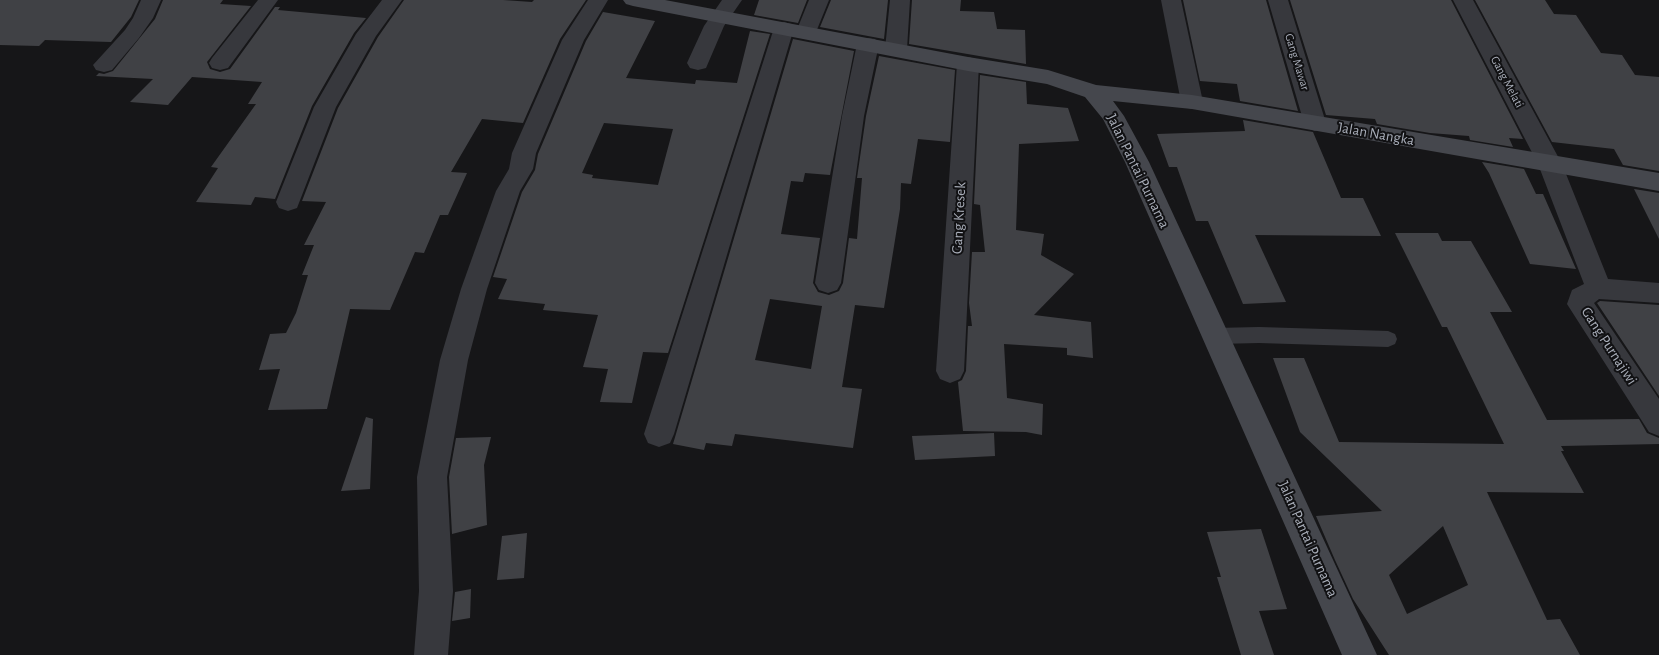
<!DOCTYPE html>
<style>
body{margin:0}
canvas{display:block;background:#161618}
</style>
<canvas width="1659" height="655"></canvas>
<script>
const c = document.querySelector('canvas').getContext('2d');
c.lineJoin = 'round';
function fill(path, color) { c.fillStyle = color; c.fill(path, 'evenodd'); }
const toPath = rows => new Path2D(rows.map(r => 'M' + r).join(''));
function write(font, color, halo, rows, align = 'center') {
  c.font = font + ' "Alegreya Sans",sans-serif'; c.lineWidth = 4; c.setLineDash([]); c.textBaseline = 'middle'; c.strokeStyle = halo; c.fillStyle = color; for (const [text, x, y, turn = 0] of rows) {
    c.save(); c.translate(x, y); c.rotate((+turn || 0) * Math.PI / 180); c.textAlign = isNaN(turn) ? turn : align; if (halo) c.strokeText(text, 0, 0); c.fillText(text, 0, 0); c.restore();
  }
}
fill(toPath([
 [0,0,139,0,131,17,111,42,45,40,39,46,0,45],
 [163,0,223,0,220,4,251,6,207,62,210,69,220,72,230,69,275,7,280,7,278,10,366,18,354,33,312,106,275,199,255,197,251,205,196,202,218,168,211,167,256,104,248,104,262,82,192,77,168,105,130,102,153,79,96,76,99,73,104,74,113,71,155,19],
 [404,0,503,0,532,2,534,0,586,0,560,39,523,123,482,119,451,172,467,173,448,215,440,215,424,253,415,252,390,310,350,309,327,409,268,410,280,369,259,370,270,334,286,333,296,313,308,275,302,275,314,245,304,245,326,202,302,201,338,108,378,37],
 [759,0,807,0,798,23,754,15],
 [831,0,888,0,884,39,820,27],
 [912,0,961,0,960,11,994,12,997,29,1025,30,1026,64,909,44],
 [1183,0,1266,0,1298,111,1240,101,1237,84,1200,81],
 [1290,0,1451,0,1523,139,1509,138,1513,147,1470,140,1469,136,1430,133,1377,124,1375,119,1326,115],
 [1475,0,1545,0,1554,14,1576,15,1601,53,1622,55,1635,75,1659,77,1659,171,1623,165,1614,149,1552,142],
 [603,12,655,21,626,78,695,84,696,80,737,83,750,31,770,34,668,353,643,352,632,403,600,402,608,369,583,367,598,315,543,310,545,304,498,299,507,279,493,277,522,192,535,170,538,154,586,41],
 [604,123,673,129,658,185,592,178,593,175,582,173],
 [793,39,854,51,830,175,805,173,803,182,791,181,781,234,820,238,813,283,818,292,829,295,839,291,843,283,849,238,857,239,862,178,857,178,866,116,879,56,955,70,950,142,918,139,911,184,901,183,900,209,884,308,855,305,842,387,862,389,853,448,735,434,732,446,706,443,704,450,673,444],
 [770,299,822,306,811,369,755,360],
 [980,75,1026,82,1027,104,1068,108,1079,141,1019,144,1016,230,1044,234,1041,255,1074,274,1034,315,1091,322,1093,358,1067,355,1067,348,1004,344,1007,398,1043,404,1042,435,1026,432,963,431,958,382,962,380,966,371,968,326,972,326,969,303,972,252,985,252,980,205,974,204],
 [1243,120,1313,132,1341,198,1363,198,1381,236,1255,235,1286,302,1243,304,1208,221,1196,221,1177,167,1169,167,1157,134,1245,131],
 [1482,162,1524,169,1536,194,1543,194,1576,269,1530,264,1489,173],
 [1634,189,1659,193,1659,239],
 [1395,233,1438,233,1442,241,1471,241,1512,312,1490,312,1547,420,1639,419,1647,433,1659,438,1659,444,1561,446,1564,451,1561,451,1584,493,1487,492,1547,620,1560,619,1580,655,1389,655,1353,599,1335,560,1316,516,1382,511,1300,432,1273,358,1304,358,1339,442,1504,444,1447,327,1442,327],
 [1443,526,1468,585,1407,614,1389,575],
 [1600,301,1659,305,1659,396,1597,303],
 [366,417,373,419,370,489,341,491],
 [994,433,995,456,915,460,912,436],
 [491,437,484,465,487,525,452,534,449,477,456,438],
 [1261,529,1287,609,1259,611,1274,655,1241,655,1217,577,1221,577,1207,532],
 [527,533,524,578,497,580,502,536],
 [471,589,470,618,452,621,455,592]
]), '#404145');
fill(toPath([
 [1259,327,1388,331,1395,334,1397,339,1395,344,1388,347,1259,343,1216,344,1209,341,1207,336,1209,331,1216,328,1259,327]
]), '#37383d');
fill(toPath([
 [141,0,161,0,153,18,139,38,112,70,104,72,96,70,93,65,125,30,133,18,141,0],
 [258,0,278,0,228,68,220,70,212,68,209,63,212,58,258,0],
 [382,0,402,0,376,36,336,107,297,208,288,211,279,208,276,202,314,107,356,34,382,0],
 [588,0,608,0,584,40,536,153,533,169,520,191,487,289,468,360,447,477,453,591,448,655,414,655,419,591,417,477,440,360,461,289,496,191,509,169,512,153,562,40,588,0],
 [722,0,742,0,724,26,706,68,698,70,690,68,687,63,704,26,722,0],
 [809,0,829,0,816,32,813,36,806,38,799,36,796,32,809,0],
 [890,0,910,0,907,49,904,54,896,56,888,54,885,49,890,0],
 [1161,0,1181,0,1203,102,1200,107,1192,109,1184,107,1181,102,1161,0],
 [1268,0,1288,0,1326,123,1323,128,1315,131,1307,128,1304,123,1268,0],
 [1453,0,1473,0,1562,164,1608,279,1659,283,1659,303,1599,299,1594,303,1659,399,1659,436,1649,432,1567,304,1572,290,1584,284,1538,164,1453,0],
 [784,22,791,24,794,28,674,434,670,443,659,447,648,443,644,434,774,28,777,24,784,22],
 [868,38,875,39,879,44,864,116,841,283,837,290,828,293,819,290,815,283,842,116,857,44,861,39,868,38],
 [968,57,976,59,979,64,964,371,960,379,950,383,940,379,936,371,957,64,960,59,968,57]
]), '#37383d');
fill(toPath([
 [623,0,665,0,968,57,1048,70,1096,85,1192,95,1659,173,1659,191,1192,109,1113,101,1124,116,1149,162,1377,655,1342,655,1125,162,1103,119,1085,97,1047,84,968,71,633,6,626,4,623,0]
]), '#45474d');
write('12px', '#a8adb8', '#111113', [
 ["Gang Mawar",1297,62,73],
 ["Gang Melati",1507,82,62]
]);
write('15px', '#a8adb8', '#111113', [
 ["Jalan Nangka",1376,134,10],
 ["Jalan Pantai Purnama",1138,171,64],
 ["Gang Kresek",959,218,-87],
 ["Gang Purnajiwi",1609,346,57],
 ["Jalan Pantai Purnama",1308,539,66]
]);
</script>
